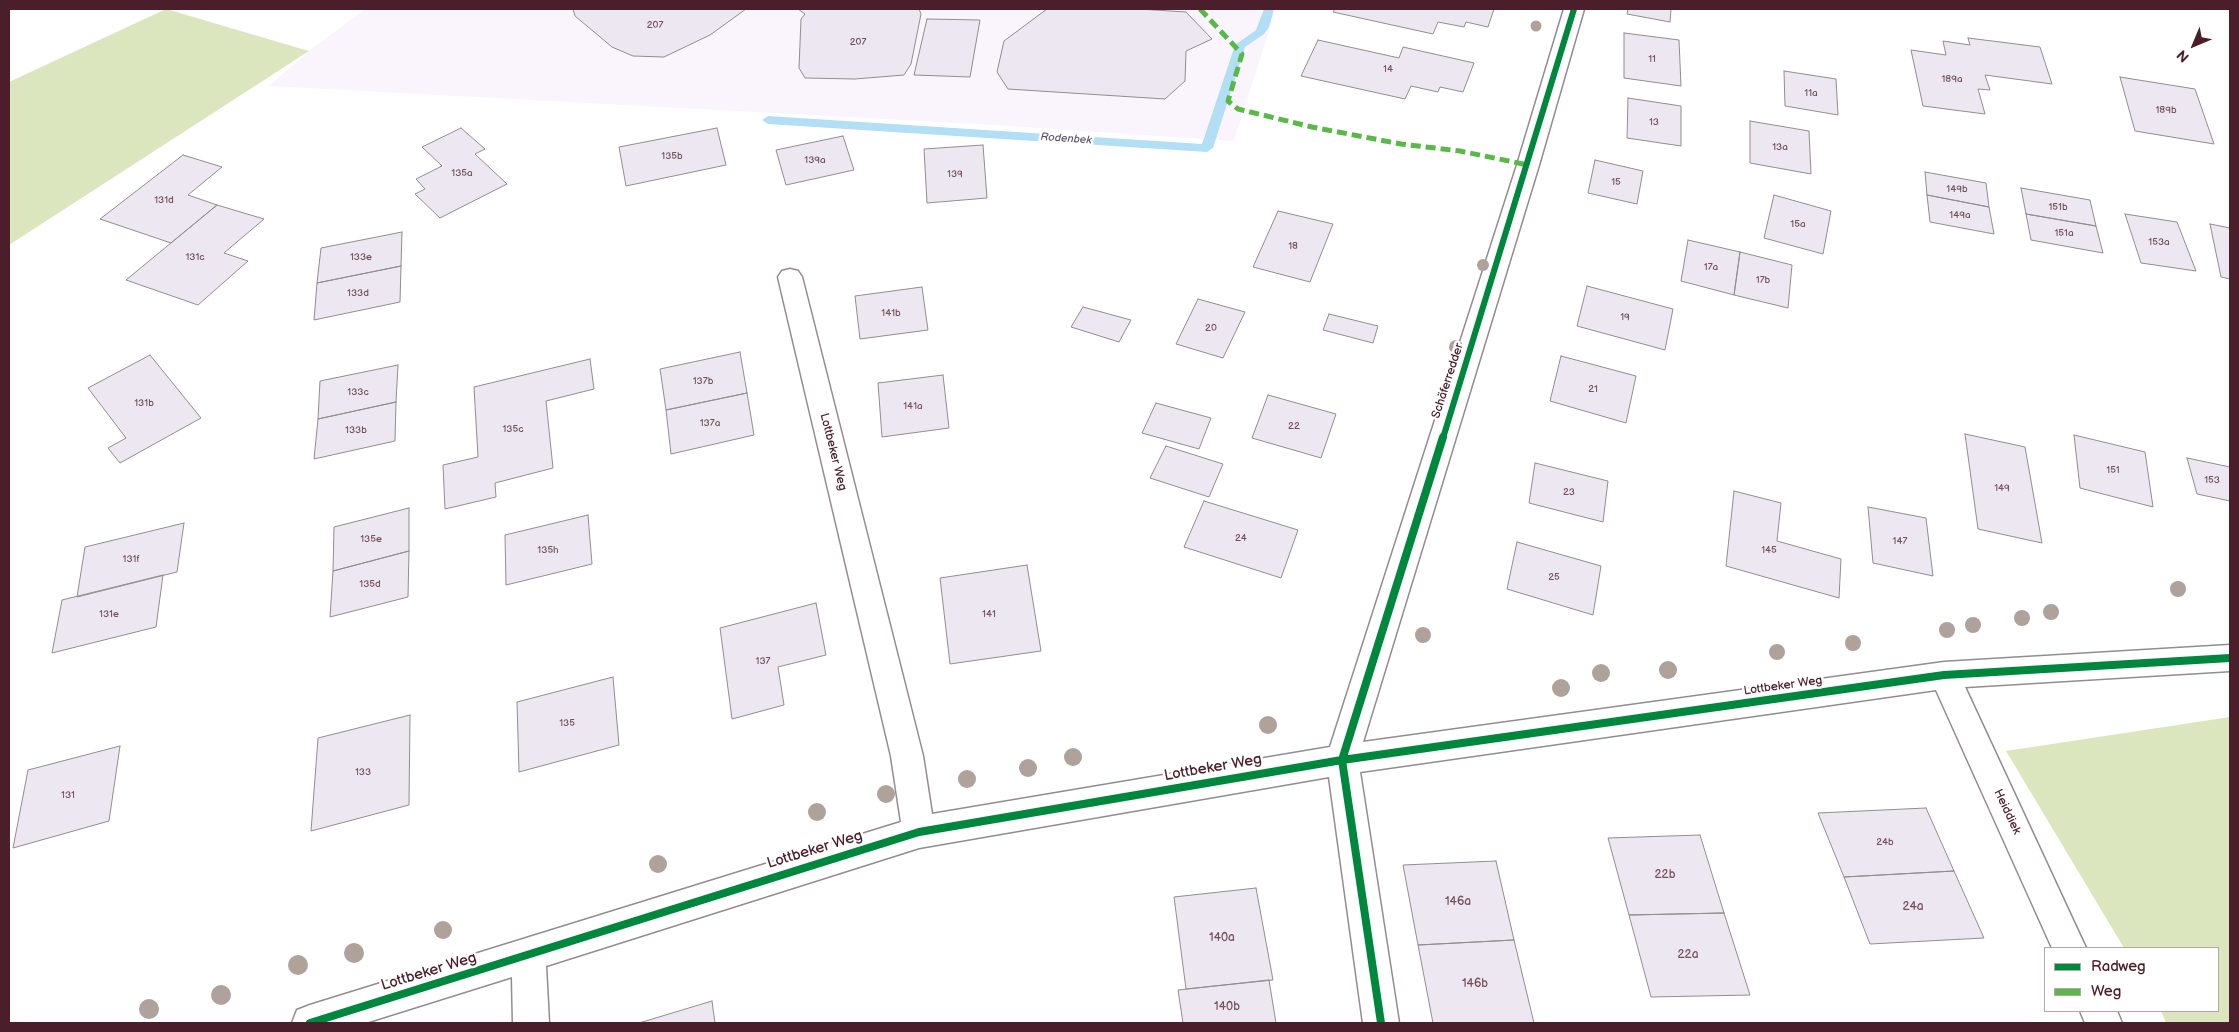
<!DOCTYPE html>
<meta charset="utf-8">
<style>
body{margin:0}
#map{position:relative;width:2239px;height:1032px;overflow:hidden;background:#fff;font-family:"Balsamiq Sans",sans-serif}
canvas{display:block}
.frame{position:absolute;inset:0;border:10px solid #4a1f2b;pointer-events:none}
.legend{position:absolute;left:2044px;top:947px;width:175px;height:65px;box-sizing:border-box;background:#fff;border:1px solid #b7a5aa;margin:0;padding:6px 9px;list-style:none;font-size:15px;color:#4a1f2b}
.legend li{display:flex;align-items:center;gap:10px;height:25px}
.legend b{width:25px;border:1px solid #b7a5aa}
.north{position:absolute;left:2169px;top:20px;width:50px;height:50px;-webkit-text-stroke:4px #fff;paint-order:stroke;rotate:225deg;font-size:14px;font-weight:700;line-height:20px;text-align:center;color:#4a1f2b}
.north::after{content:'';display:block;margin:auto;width:18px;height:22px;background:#4a1f2b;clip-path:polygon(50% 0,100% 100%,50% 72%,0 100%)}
</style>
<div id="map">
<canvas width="2239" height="1032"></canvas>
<div class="frame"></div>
<ul class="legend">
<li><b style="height:6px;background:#00873e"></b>Radweg</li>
<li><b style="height:6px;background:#58b947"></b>Weg</li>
</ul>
<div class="north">N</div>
</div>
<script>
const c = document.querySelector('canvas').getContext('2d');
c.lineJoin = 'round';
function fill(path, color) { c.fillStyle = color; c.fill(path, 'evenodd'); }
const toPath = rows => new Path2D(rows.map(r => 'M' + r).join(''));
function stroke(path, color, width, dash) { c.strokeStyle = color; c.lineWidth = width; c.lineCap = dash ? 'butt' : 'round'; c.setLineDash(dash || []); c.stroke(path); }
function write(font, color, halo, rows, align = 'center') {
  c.font = font + ' "Balsamiq Sans",sans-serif'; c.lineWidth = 5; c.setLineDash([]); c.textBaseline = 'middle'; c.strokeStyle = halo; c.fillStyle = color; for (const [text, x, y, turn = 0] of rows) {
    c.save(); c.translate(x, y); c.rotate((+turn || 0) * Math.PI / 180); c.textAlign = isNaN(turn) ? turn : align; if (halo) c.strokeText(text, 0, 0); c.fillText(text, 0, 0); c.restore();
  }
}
fill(toPath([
 [365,9,1276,9,1234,141,978,124,269,86,309,51]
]), '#faf5fd');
fill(toPath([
 [166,9,309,51,9,245,9,82],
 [2230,717,2230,1023,2166,1023,2161,1011,2218,1011,2218,948,2124,948,2006,751]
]), '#dbe6be');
fill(toPath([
 [1264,9,1274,9,1269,27,1264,34,1245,47,1213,148,1207,152,768,124,762,120,768,116,1202,144,1235,45,1256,30,1264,9]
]), '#b2def6');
const building = toPath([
 [573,9,746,9,710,35,664,57,633,56,612,47,575,16,573,9],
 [798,9,919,9,921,14,911,64,904,75,855,79,805,78,799,68,801,19,805,14,798,9],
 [1047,9,1139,9,1186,12,1212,39,1186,51,1185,81,1165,99,1008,89,997,72,1004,41,1047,9],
 [1335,9,1494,9,1488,27,1466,22,1464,27,1438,22,1433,34,1333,12,1335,9],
 [1628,9,1671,9,1670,22,1627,14,1628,9],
 [927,19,980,20,970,77,914,75,927,19],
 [1624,33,1679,40,1681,86,1624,78,1624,33],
 [1968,38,2040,47,2052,84,1985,75,1990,90,1978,89,1985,114,1923,106,1911,50,1946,55,1943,41,1970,45,1968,38],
 [1318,40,1399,58,1403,47,1474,63,1463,92,1440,87,1438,92,1411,86,1405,99,1301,76,1318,40],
 [1784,71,1836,79,1838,115,1785,106,1784,71],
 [2120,77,2195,89,2214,144,2135,131,2120,77],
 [1628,98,1681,106,1681,146,1627,138,1628,98],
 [1750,121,1809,131,1811,174,1750,163,1750,121],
 [461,128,485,149,475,154,507,184,440,218,415,194,425,189,416,179,442,166,422,147,461,128],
 [717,128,726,165,626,186,619,147,717,128],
 [843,136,854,170,786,185,776,150,843,136],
 [983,145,987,198,927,203,924,149,983,145],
 [183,155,222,167,188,195,217,205,171,243,100,219,183,155],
 [1595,160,1643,171,1637,204,1588,193,1595,160],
 [1925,172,1986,183,1989,207,1927,195,1925,172],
 [2021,188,2090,200,2096,226,2026,214,2021,188],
 [1774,195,1831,211,1823,254,1764,238,1774,195],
 [1927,195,1989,207,1994,234,1930,222,1927,195],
 [217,205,264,219,224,253,248,261,198,305,126,280,217,205],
 [1278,211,1333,224,1310,282,1253,267,1278,211],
 [2026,214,2096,226,2103,253,2031,240,2026,214],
 [2125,214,2177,222,2196,271,2141,263,2125,214],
 [2210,224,2230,228,2230,279,2221,277,2210,224],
 [402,232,401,266,317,283,321,248,402,232],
 [1688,240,1740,252,1734,295,1681,281,1688,240],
 [1740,252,1792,265,1788,308,1734,295,1740,252],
 [401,266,400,302,314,320,317,283,401,266],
 [1587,286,1673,309,1665,350,1577,326,1587,286],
 [922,287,928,330,860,339,855,296,922,287],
 [1198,299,1245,312,1223,358,1176,344,1198,299],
 [1083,307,1131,320,1119,342,1071,327,1083,307],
 [1329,314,1378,326,1373,343,1323,330,1329,314],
 [740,352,747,393,666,410,660,369,740,352],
 [150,355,201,418,120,463,108,448,126,438,88,388,150,355],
 [1561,356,1636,376,1626,423,1550,401,1561,356],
 [590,359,594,389,546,401,553,468,495,483,496,497,445,509,443,465,478,457,474,387,590,359],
 [398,365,396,402,318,419,320,381,398,365],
 [943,375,949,428,882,437,878,383,943,375],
 [747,393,754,435,671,454,666,410,747,393],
 [1268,395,1336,414,1321,458,1252,438,1268,395],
 [396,402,395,441,314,459,318,419,396,402],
 [1156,403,1211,418,1199,449,1142,433,1156,403],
 [1965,434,2025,447,2042,543,1978,529,1965,434],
 [2074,435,2145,452,2153,507,2080,488,2074,435],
 [1166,446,1223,464,1209,497,1150,478,1166,446],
 [2187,458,2230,467,2230,501,2197,494,2187,458],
 [1535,463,1608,481,1603,522,1529,503,1535,463],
 [1734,491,1781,503,1777,541,1841,559,1839,598,1726,566,1734,491],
 [1204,501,1298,530,1281,578,1184,547,1204,501],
 [1868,507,1926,518,1933,576,1873,563,1868,507],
 [409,508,409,551,333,571,334,527,409,508],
 [588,515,592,564,506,585,505,535,588,515],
 [184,523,177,572,77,597,85,547,184,523],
 [1517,542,1601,566,1593,615,1507,589,1517,542],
 [409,551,408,597,330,617,333,571,409,551],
 [1027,565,1041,651,950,664,940,578,1027,565],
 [163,575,156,627,52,653,62,600,163,575],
 [816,603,826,655,778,667,784,705,732,719,720,628,816,603],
 [613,677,619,745,519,772,517,702,613,677],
 [410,715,409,805,311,831,318,738,410,715],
 [120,746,109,821,13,848,28,770,120,746],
 [1926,808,1954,871,1844,877,1818,813,1926,808],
 [1700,835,1724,913,1629,915,1608,838,1700,835],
 [1496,861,1514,940,1418,945,1403,865,1496,861],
 [1954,871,1984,938,1870,944,1844,877,1954,871],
 [1256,888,1273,980,1186,989,1174,897,1256,888],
 [1724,913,1750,995,1651,997,1629,915,1724,913],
 [1514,940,1534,1023,1433,1023,1418,945,1514,940],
 [1269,980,1276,1023,1183,1023,1178,990,1269,980],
 [712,1001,715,1023,639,1023,712,1001]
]);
fill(building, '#ece7f0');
stroke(building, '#948c8e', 1);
const street = toPath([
 [1564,9,1584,9,1539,165,1363,742,1944,662,2230,645,2230,671,1965,687,2086,948,2052,948,1936,690,1360,772,1399,1023,1363,1023,1329,777,919,848,546,966,549,1023,513,1023,512,977,365,1023,292,1023,297,1010,310,1005,901,822,891,756,778,277,782,271,790,269,798,271,802,277,923,756,932,814,1330,747,1517,165,1564,9],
 [2080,1011,2117,1011,2122,1023,2085,1023,2080,1011]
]);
stroke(street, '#948c8e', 3);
fill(street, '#fff');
stroke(toPath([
 [1200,9,1242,54,1228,101,1238,109,1312,127,1401,144,1460,151,1528,165]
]), '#58b947', 5, [10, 5]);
stroke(toPath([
 [1443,438,1574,9]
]), '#00873e', 6);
stroke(toPath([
 [310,1023,919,832,1342,760,1944,675,2230,658],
 [1381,1023,1342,760,1443,437]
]), '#00873e', 8);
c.fillStyle = '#aea29a';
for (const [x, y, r] of [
 [1536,26,5.5],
 [1483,265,6],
 [1456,347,7],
 [2178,589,8],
 [2051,612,8],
 [2022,618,8],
 [1973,625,8],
 [1947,630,8],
 [1423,635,8],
 [1853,643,8],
 [1777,652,8],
 [1668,670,9],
 [1601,673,9],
 [1561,688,9],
 [1268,725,9],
 [1073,757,9],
 [1028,768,9],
 [967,779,9],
 [886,794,9],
 [817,812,9],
 [658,864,9],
 [443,930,9],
 [354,953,10],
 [298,965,10],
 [221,995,10],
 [149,1009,10]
]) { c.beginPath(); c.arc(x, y, r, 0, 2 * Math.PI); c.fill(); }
write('10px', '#72515c', null, [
 ["207",655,25],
 ["207",858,42],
 ["11",1652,59],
 ["14",1388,69],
 ["189a",1952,79],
 ["11a",1811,93],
 ["189b",2166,110],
 ["13",1654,122],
 ["13a",1780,147],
 ["135b",672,156],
 ["139a",815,160],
 ["135a",462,173],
 ["139",955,174],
 ["15",1616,182],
 ["149b",1957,189],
 ["131d",164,200],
 ["151b",2058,207],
 ["149a",1960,215],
 ["15a",1798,224],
 ["151a",2064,233],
 ["153a",2159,242],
 ["18",1293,246],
 ["131c",195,257],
 ["133e",361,257],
 ["17a",1711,267],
 ["17b",1763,280],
 ["133d",358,293],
 ["141b",891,313],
 ["19",1625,317],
 ["20",1211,328],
 ["137b",703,381],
 ["21",1593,389],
 ["133c",358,392],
 ["131b",144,403],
 ["141a",913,406],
 ["137a",710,423],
 ["22",1294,426],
 ["135c",513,429],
 ["133b",356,430],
 ["151",2113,470],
 ["153",2212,480],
 ["149",2002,488],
 ["23",1569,492],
 ["24",1241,538],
 ["135e",371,539],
 ["147",1900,541],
 ["135h",548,550],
 ["145",1769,550],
 ["131f",131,559],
 ["25",1554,577],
 ["135d",370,584],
 ["131e",109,614],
 ["141",989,614],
 ["137",763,661],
 ["135",567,723],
 ["133",363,772],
 ["131",68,795],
 ["24b",1885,842]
]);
write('italic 11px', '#5f5467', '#fff', [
 ["Rodenbek",1066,139,4]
]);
write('12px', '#4a1f2b', '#fff', [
 ["Schäferredder",1448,381,-72],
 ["Lottbeker Weg",833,452,76],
 ["Lottbeker Weg",1783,686,-8],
 ["Heiddiek",2007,812,65]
]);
write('12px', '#72515c', null, [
 ["22b",1665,875],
 ["146a",1458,902],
 ["24a",1913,907],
 ["140a",1222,938],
 ["22a",1688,955],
 ["146b",1475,984],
 ["140b",1227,1007]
]);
write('15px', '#4a1f2b', '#fff', [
 ["Lottbeker Weg",1213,768,-10],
 ["Lottbeker Weg",815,850,-17],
 ["Lottbeker Weg",429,972,-17]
]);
</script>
